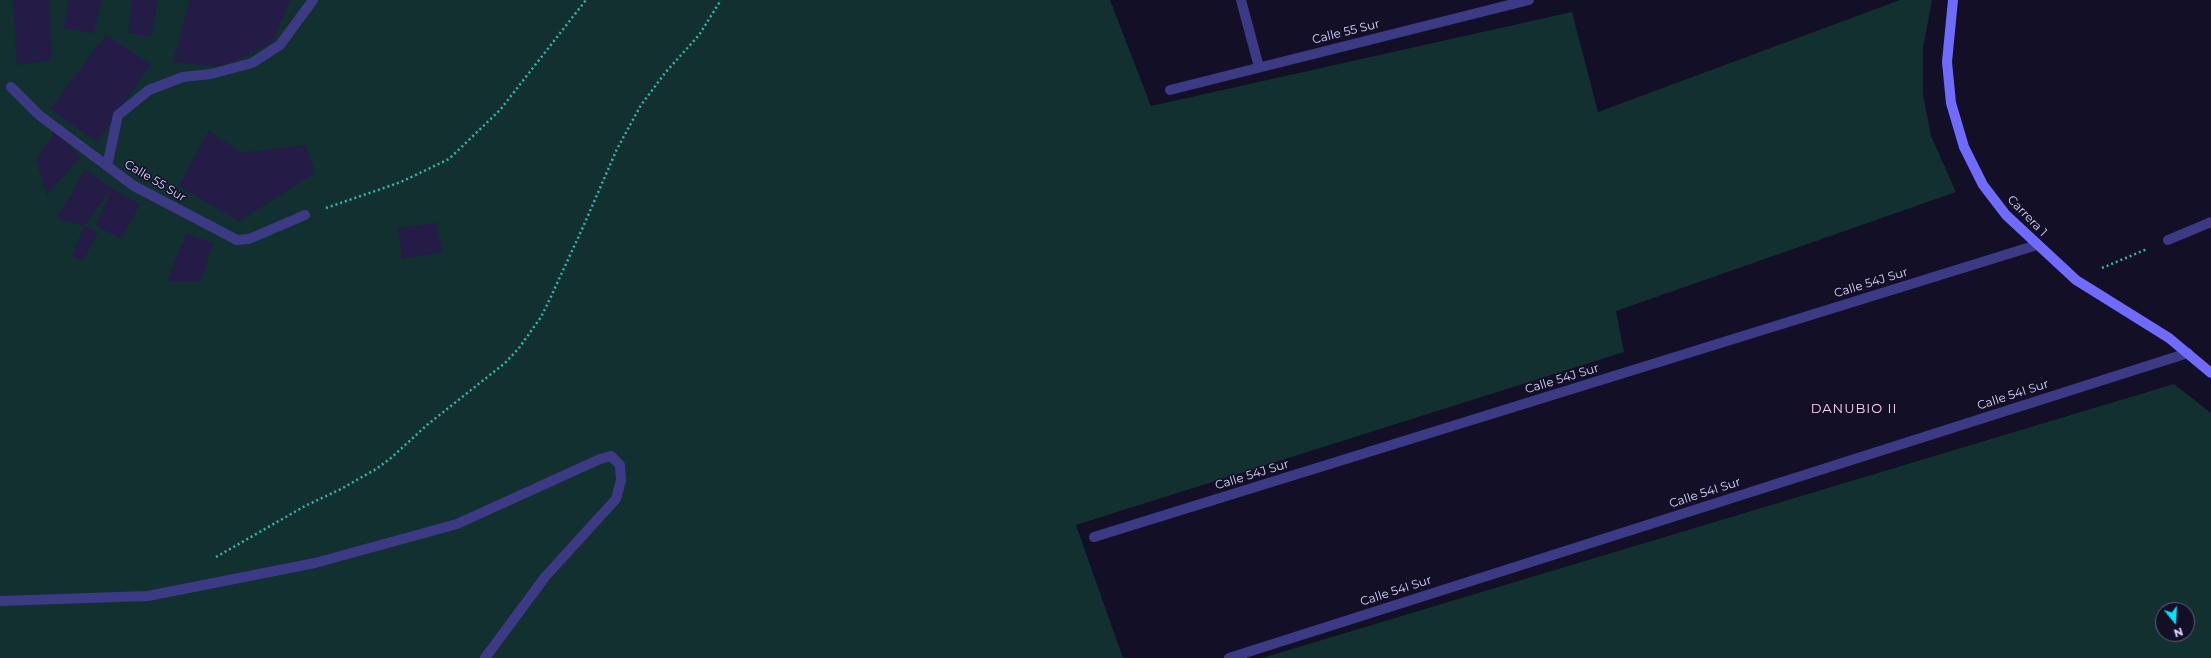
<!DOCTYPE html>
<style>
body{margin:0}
#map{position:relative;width:2211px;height:658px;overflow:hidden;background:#130f26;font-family:Montserrat,sans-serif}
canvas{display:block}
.north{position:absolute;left:2155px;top:602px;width:40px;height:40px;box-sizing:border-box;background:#130f26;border:1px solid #625e7d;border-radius:50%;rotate:162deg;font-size:11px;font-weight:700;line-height:16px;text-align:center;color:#d9d4ff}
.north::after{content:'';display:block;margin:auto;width:14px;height:18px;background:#00e5ff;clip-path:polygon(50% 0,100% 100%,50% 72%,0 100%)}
</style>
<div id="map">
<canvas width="2211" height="658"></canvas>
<div class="north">N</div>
</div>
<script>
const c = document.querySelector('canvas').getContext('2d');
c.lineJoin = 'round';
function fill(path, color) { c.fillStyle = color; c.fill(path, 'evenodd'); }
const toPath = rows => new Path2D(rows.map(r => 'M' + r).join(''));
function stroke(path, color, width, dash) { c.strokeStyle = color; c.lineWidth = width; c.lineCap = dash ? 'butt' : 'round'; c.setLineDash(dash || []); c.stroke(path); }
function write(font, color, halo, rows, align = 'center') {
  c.font = font + ' Montserrat,sans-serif'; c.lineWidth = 3; c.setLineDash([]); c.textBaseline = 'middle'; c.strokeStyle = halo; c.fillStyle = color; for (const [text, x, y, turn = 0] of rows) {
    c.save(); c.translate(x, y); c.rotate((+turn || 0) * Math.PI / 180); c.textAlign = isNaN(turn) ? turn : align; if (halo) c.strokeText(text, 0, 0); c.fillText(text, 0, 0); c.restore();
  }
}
fill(toPath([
 [0,0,1110,0,1151,106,1572,12,1598,112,1900,0,1932,0,1923,48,1923,94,1931,136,1956,192,1616,311,1624,352,1076,525,1123,658,0,658],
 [2174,384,2211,413,2211,658,1262,658],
 [2163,610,2187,610,2187,634,2163,634]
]), '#12302f');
fill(toPath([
 [13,0,50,0,51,60,17,65],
 [68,0,102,0,94,33,64,28],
 [132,0,158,0,151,36,128,33],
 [190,0,290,0,273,42,223,67,173,62],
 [106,35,151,64,97,142,50,109],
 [56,131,80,157,47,195,36,160],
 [209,131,241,153,306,145,315,173,239,221,178,186],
 [85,169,112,188,84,226,57,218],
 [112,188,140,204,121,239,96,225],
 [436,223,443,252,402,259,398,228],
 [84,226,98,232,83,261,72,256],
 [186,234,214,243,200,281,167,281]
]), '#241b47');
stroke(toPath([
 [326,208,401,182,449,159,500,110,586,0],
 [2102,268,2147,249],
 [216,557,305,506,341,489,376,469,391,458,427,425,505,363,519,348,541,317,548,303,583,227,617,149,641,105,665,73,699,35,721,0]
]), '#2fb8b0', 2.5, [2, 3]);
stroke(toPath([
 [1241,0,1259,67],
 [11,87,39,115,134,186,237,240,249,239,305,215],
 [1170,90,1529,0],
 [107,166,118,115,149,90,183,77,211,74,252,63,280,45,313,0],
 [2168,240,2211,222],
 [1094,537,2037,245],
 [0,601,148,596,315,563,457,524,600,459,611,456,620,465,621,480,616,499,545,577,485,658],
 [1229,658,2188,353]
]), '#3d3a85', 10);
stroke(toPath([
 [1953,0,1947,62,1951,103,1964,147,1983,185,2006,215,2076,280,2169,338,2211,373]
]), '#6f6bff', 10);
write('12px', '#d9d4ff', '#130f26', [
 ["Calle 55 Sur",1346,32,-14],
 ["Calle 55 Sur",155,181,31],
 ["Carrera 1",2027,216,46],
 ["Calle 54J Sur",1871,283,-17],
 ["Calle 54J Sur",1562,379,-17],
 ["Calle 54I Sur",2013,395,-18],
 ["Calle 54J Sur",1252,475,-17],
 ["Calle 54I Sur",1705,493,-18],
 ["Calle 54I Sur",1396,591,-18]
]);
c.letterSpacing = '1px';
write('13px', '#ffd6f0', '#130f26', [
 ["DANUBIO II",1854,409]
]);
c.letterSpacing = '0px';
</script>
